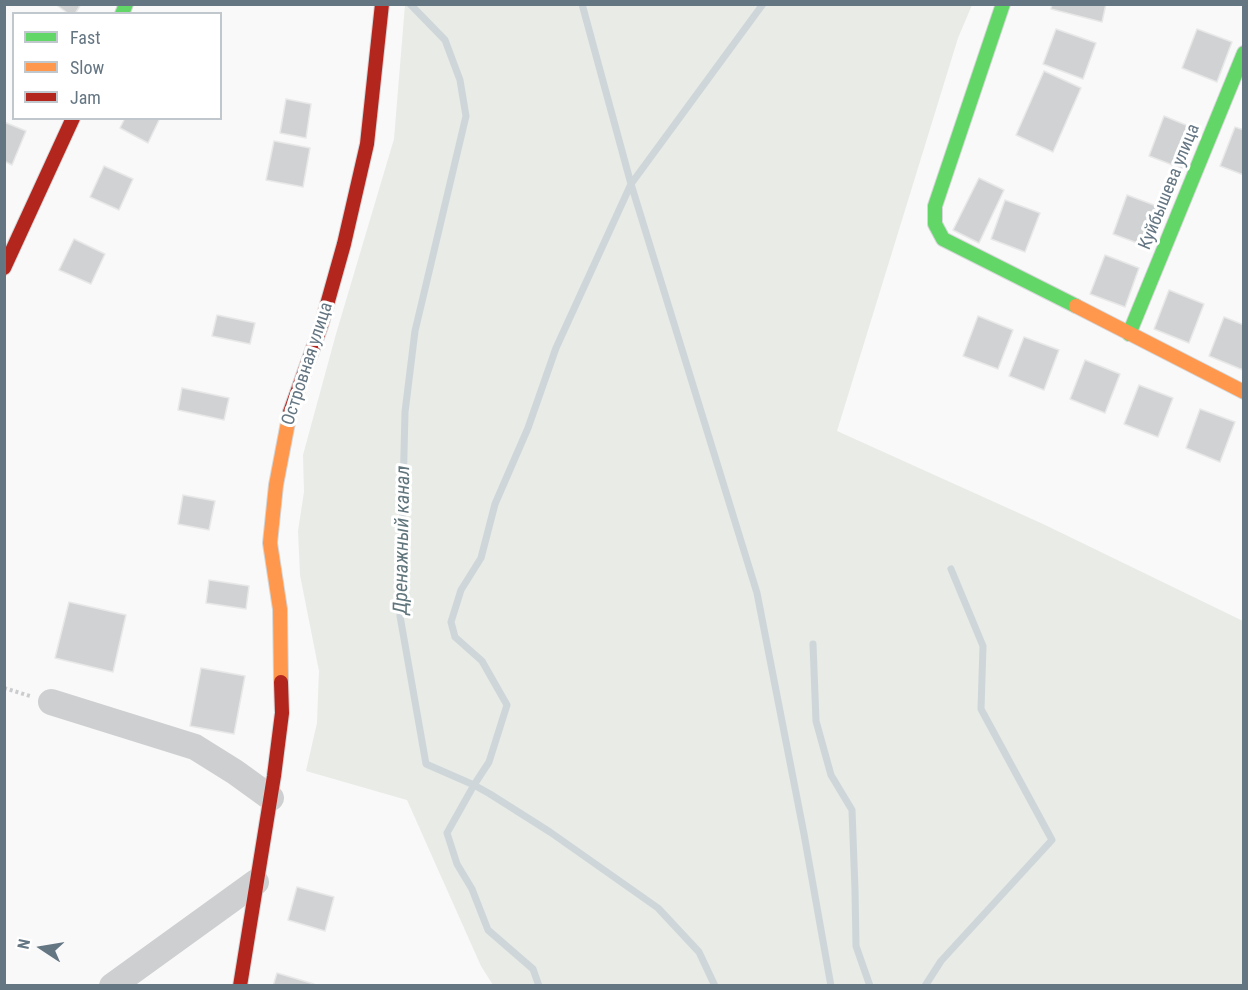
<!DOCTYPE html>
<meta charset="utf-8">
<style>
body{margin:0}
#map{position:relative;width:1248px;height:990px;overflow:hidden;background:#f9f9f9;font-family:"Roboto Condensed",sans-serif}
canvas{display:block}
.frame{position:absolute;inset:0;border:6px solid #657683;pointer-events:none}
.legend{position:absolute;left:12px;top:12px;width:210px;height:108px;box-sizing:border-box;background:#fff;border:2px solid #c1c8cd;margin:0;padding:8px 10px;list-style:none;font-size:18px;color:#657683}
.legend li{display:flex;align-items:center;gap:12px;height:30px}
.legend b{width:30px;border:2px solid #c1c8cd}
.north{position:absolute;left:12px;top:918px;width:60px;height:60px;-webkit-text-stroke:4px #fff;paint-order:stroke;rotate:282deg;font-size:16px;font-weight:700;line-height:24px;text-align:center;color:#657683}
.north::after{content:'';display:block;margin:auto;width:21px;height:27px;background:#657683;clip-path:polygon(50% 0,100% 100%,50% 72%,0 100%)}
</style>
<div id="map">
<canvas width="1248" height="990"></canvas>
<div class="frame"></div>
<ul class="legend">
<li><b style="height:8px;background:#63d668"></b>Fast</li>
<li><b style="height:8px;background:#ff974d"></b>Slow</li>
<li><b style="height:8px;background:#b3261e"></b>Jam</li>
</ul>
<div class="north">N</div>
</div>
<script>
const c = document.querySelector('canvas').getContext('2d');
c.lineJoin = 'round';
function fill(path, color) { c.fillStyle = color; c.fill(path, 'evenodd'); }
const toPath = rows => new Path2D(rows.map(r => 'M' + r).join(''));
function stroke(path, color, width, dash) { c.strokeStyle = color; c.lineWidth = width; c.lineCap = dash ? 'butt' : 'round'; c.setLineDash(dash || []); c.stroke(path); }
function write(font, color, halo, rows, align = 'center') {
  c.font = font + ' "Roboto Condensed",sans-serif'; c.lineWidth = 6; c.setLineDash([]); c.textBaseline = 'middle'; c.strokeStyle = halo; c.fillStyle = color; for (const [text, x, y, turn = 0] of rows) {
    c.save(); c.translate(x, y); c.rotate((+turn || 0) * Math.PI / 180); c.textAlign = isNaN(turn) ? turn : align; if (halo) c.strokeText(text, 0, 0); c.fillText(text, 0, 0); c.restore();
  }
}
fill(toPath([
 [405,5,972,5,958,38,837,431,1043,524,1243,621,1243,985,493,985,481,966,407,800,306,771,317,723,319,671,300,575,298,531,304,492,303,455,336,334,394,139]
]), '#e8ebe6');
stroke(toPath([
 [410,4,445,40,460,80,466,116,415,331,405,412,400,616,426,764,474,785,490,794,550,832,658,908,699,952,715,986],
 [582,4,631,184,757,593,804,834,831,986],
 [813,644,816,721,831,775,852,810,855,890,856,946,870,986],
 [539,986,533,969,488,930,472,889,457,864,447,833,474,785,489,762,507,705,482,661,455,637,451,622,461,590,481,558,495,504,528,428,556,348,631,184,763,4],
 [925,986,941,961,1052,840,981,709,983,646,951,569]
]), '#ced6d9', 7);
const building = toPath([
 [55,4,81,4,75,14,69,14,55,4],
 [1052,4,1106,4,1102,22,1051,9,1052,4],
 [1056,29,1096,43,1083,79,1043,64,1056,29],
 [1197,29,1232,42,1217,82,1182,68,1197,29],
 [1044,71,1081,88,1053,152,1016,135,1044,71],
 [286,99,311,104,306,138,280,133,286,99],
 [1164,116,1198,130,1183,169,1149,156,1164,116],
 [125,118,160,118,148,143,120,128,125,118],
 [4,122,26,131,12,165,4,161,4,122],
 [1235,127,1244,130,1244,175,1220,166,1235,127],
 [274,141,310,148,303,187,266,180,274,141],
 [104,166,133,179,119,210,90,197,104,166],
 [979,178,1004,190,979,243,953,230,979,178],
 [1127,195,1162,208,1148,247,1113,234,1127,195],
 [1005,200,1040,213,1025,252,991,239,1005,200],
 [74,239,105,254,91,284,59,270,74,239],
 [1105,255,1139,268,1125,307,1090,294,1105,255],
 [1169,290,1204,304,1189,343,1154,329,1169,290],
 [217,315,255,323,250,344,212,336,217,315],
 [978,316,1013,330,998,369,963,356,978,316],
 [1224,317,1244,325,1243,370,1209,356,1224,317],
 [1024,337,1059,350,1044,390,1009,376,1024,337],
 [1085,360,1120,374,1105,413,1070,399,1085,360],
 [1139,385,1173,398,1158,437,1124,424,1139,385],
 [182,388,229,398,224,420,178,410,182,388],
 [1200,409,1235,422,1220,462,1186,448,1200,409],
 [183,495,215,501,209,530,178,524,183,495],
 [209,580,249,586,246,609,206,603,209,580],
 [69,602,126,615,113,672,55,658,69,602],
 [201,668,245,676,234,734,190,726,201,668],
 [297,887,334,897,325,931,288,920,297,887],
 [277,973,314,984,313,986,273,986,277,973]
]);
fill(building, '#d0d2d3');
stroke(building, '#e8e8e8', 1.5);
const fast = toPath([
 [1003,4,935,206,935,224,943,239,1076,306],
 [122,14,126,4],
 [1129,334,1244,53]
]);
const slow = toPath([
 [1076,306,1244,392],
 [281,682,280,609,270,543,276,485,290,412]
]);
const jam = toPath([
 [4,268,73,118],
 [290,412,321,326,344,244,367,144,382,4],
 [240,986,274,776,282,713,281,682]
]);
stroke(fast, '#d5d6d7', 16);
stroke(slow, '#d5d6d7', 16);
stroke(jam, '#d5d6d7', 16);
stroke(toPath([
 [4,688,30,696]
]), '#cbcccd', 4, [3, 3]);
stroke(toPath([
 [51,702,195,747,235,772,271,798],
 [112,986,256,882]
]), '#cecfd0', 26);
stroke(fast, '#63d668', 14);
stroke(slow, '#ff974d', 14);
stroke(jam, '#b3261e', 14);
write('18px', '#657683', '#fff', [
 ["Куйбышева улица",1170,187,-68],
 ["Островная улица",308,364,-72]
]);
write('italic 20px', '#60757c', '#fff', [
 ["Дренажный канал",403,540,-89]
]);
</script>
